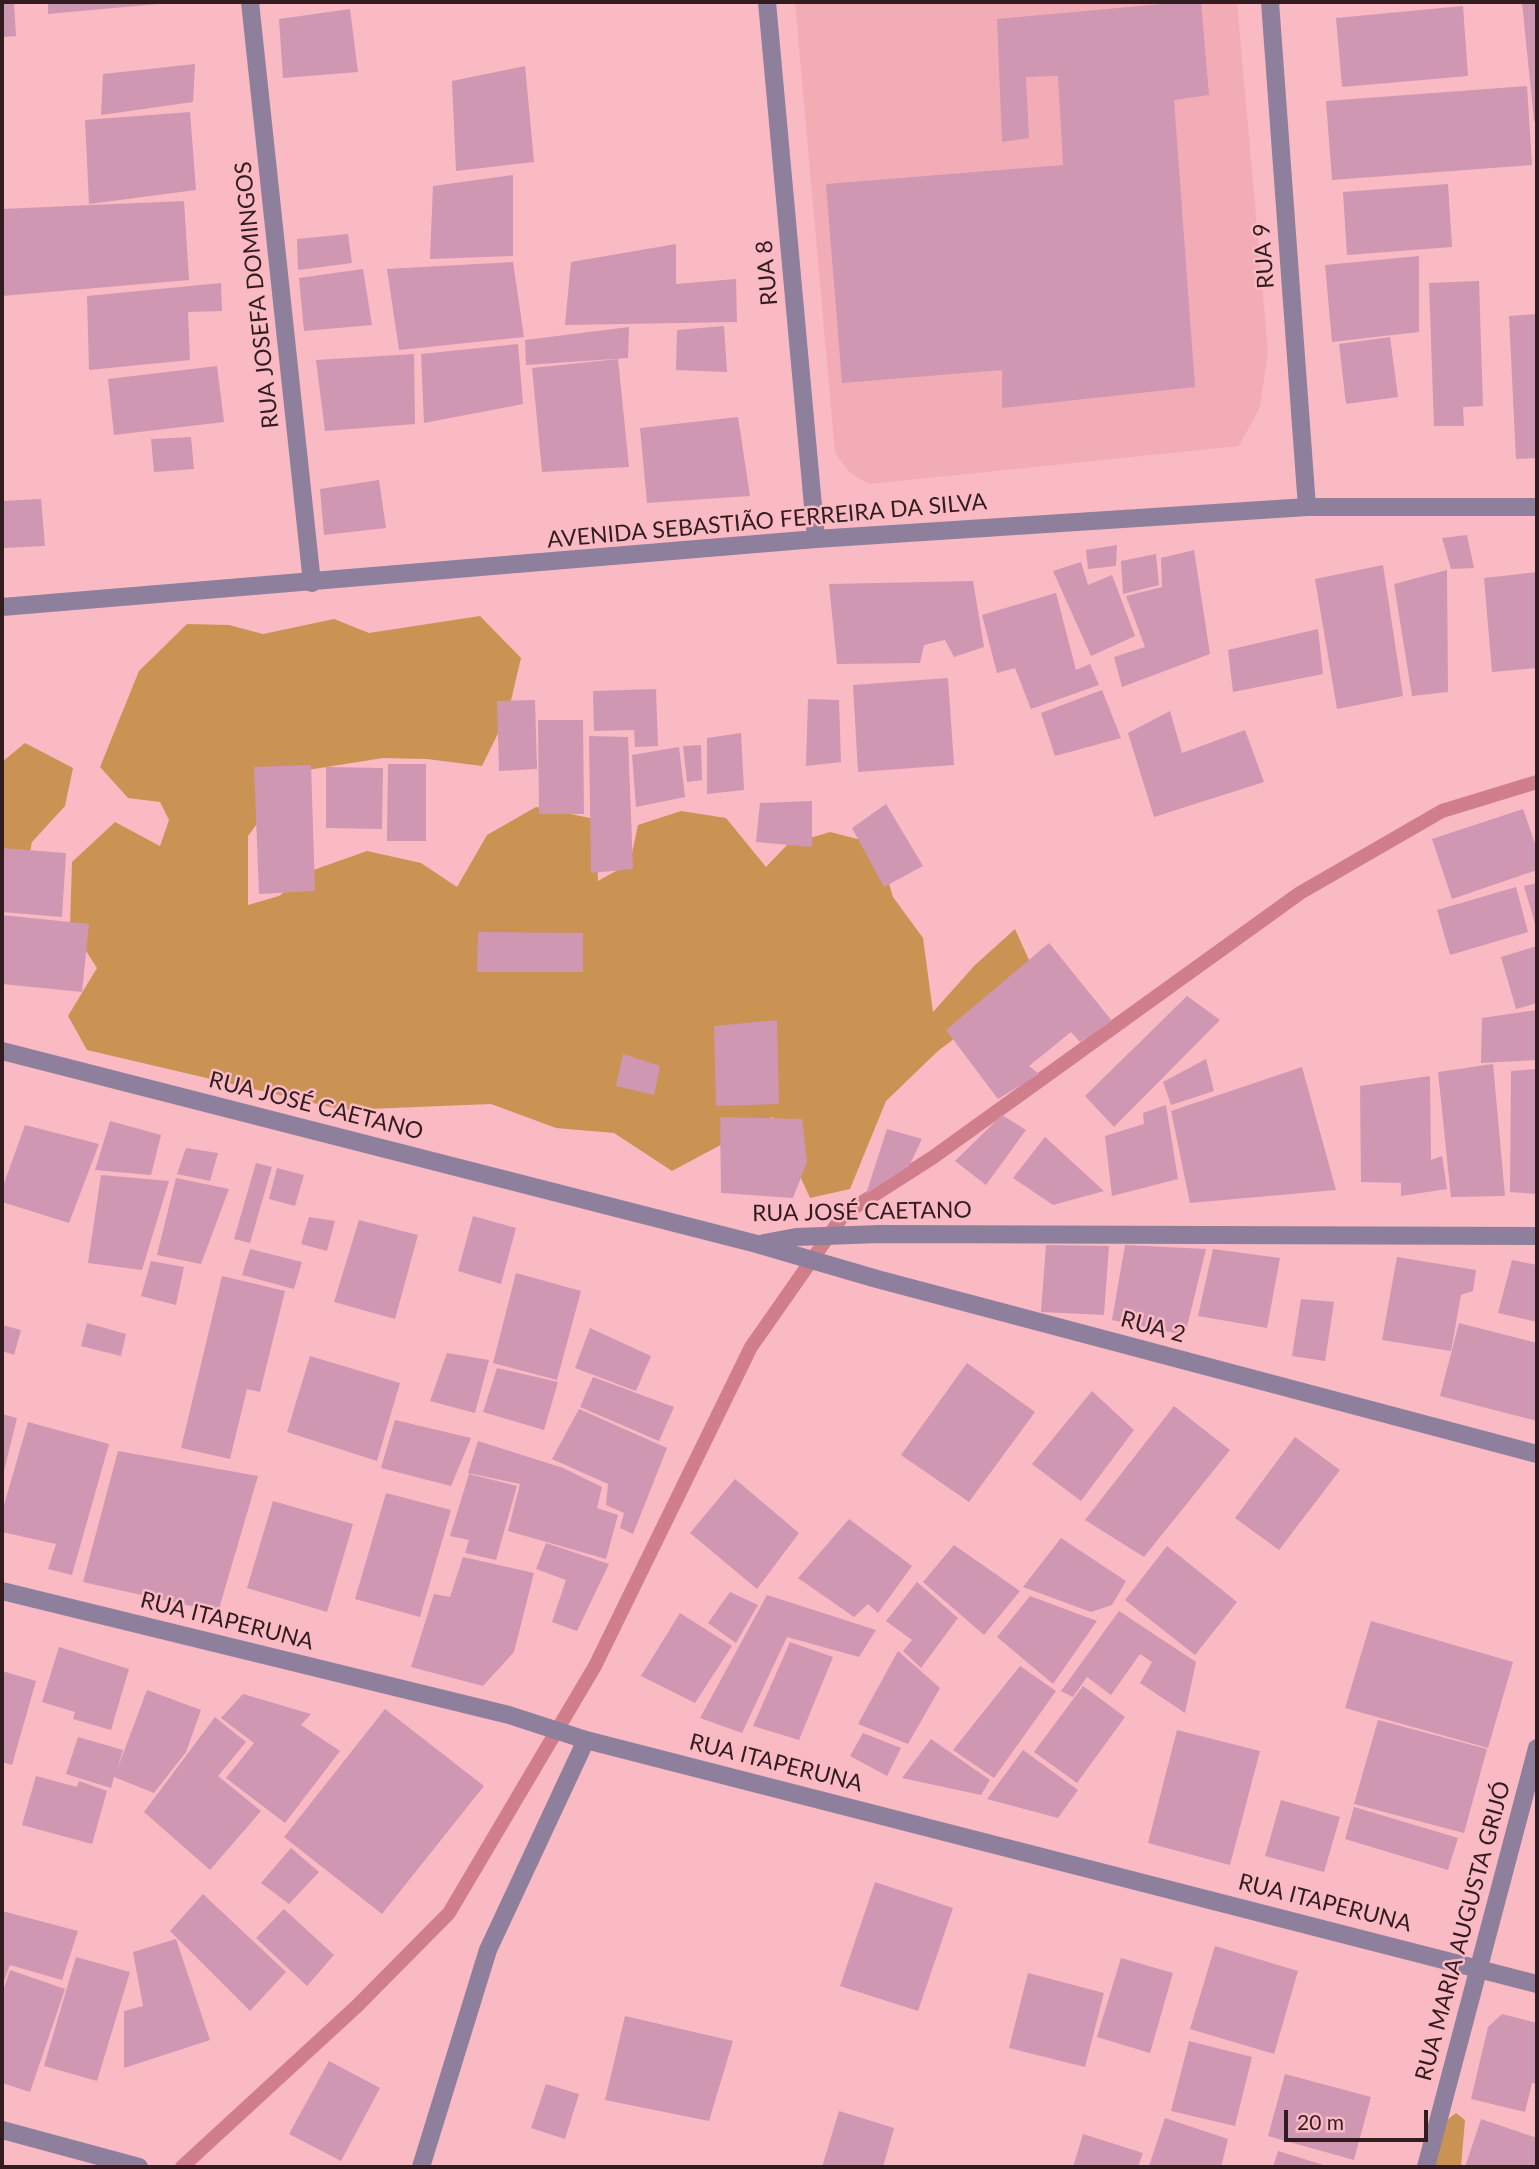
<!DOCTYPE html>
<meta charset="utf-8">
<style>
body{margin:0}
#map{position:relative;width:1539px;height:2169px;overflow:hidden;background:#fabac3;font-family:Lato,sans-serif}
canvas{display:block}
.frame{position:absolute;inset:0;border:4px solid #331c20;pointer-events:none}
.scale{position:absolute;left:1284px;top:2110px;width:144px;height:32px;box-sizing:border-box;border:4px solid #331c20;border-top:0;padding-left:9px;font-size:21px;line-height:24px;white-space:nowrap;color:#331c20;-webkit-text-stroke:5px #fabac3;paint-order:stroke}
</style>
<div id="map">
<canvas width="1539" height="2169"></canvas>
<div class="frame"></div>
<div class="scale">20 m</div>
</div>
<script>
const c = document.querySelector('canvas').getContext('2d');
c.lineJoin = 'round';
function fill(path, color) { c.fillStyle = color; c.fill(path, 'evenodd'); }
const toPath = rows => new Path2D(rows.map(r => 'M' + r).join(''));
function stroke(path, color, width, dash) { c.strokeStyle = color; c.lineWidth = width; c.lineCap = dash ? 'butt' : 'round'; c.setLineDash(dash || []); c.stroke(path); }
function write(font, color, halo, rows, align = 'center') {
  c.font = font + ' Lato,sans-serif'; c.lineWidth = 5; c.setLineDash([]); c.textBaseline = 'middle'; c.strokeStyle = halo; c.fillStyle = color; for (const [text, x, y, turn = 0] of rows) {
    c.save(); c.translate(x, y); c.rotate((+turn || 0) * Math.PI / 180); c.textAlign = isNaN(turn) ? turn : align; if (halo) c.strokeText(text, 0, 0); c.fillText(text, 0, 0); c.restore();
  }
}
fill(toPath([
 [795,2,1237,2,1268,352,1260,407,1239,446,869,484,850,473,835,453]
]), '#f2acb6');
fill(toPath([
 [480,616,521,658,508,713,482,766,427,759,383,758,295,772,248,836,248,905,279,896,316,869,367,851,421,863,457,887,487,835,536,807,595,819,598,881,630,863,638,825,681,811,726,818,766,867,787,845,830,832,877,844,893,897,923,938,933,1012,975,965,1015,929,1029,960,1024,985,938,1051,886,1101,850,1189,810,1198,773,1117,672,1171,614,1133,556,1128,491,1104,343,1110,87,1050,68,1016,97,968,70,926,72,862,115,822,160,846,169,820,160,802,128,798,100,767,139,671,187,624,229,625,263,634,334,619,369,633],
 [25,743,73,768,65,806,32,842,22,891,2,880,2,762],
 [1456,2113,1465,2120,1461,2167,1435,2167,1447,2120]
]), '#ca9354');
stroke(toPath([
 [182,2167,357,2006,449,1913,595,1666,751,1347,844,1214,932,1158,1300,893,1442,811,1537,782]
]), '#d17e8c', 14);
fill(toPath([
 [2,2,14,2,16,36,2,37],
 [48,2,158,2,158,4,48,14],
 [1184,2,1201,2,1209,95,1174,100,1195,387,1002,408,1002,370,842,383,826,184,1063,165,1058,76,1026,77,1029,138,1002,142,997,19],
 [1522,2,1537,2,1537,121,1534,121],
 [1463,6,1468,76,1342,87,1336,18],
 [350,9,358,72,283,78,279,19],
 [195,64,193,102,101,115,103,74],
 [525,66,534,162,456,171,452,81],
 [1527,86,1532,165,1332,180,1326,101],
 [190,112,196,190,89,204,85,120],
 [513,175,513,256,430,259,433,186],
 [1448,184,1452,247,1347,255,1343,192],
 [184,201,189,280,2,296,2,209],
 [348,234,352,263,298,270,297,239],
 [676,244,676,284,736,279,737,322,565,325,571,262],
 [1419,256,1419,332,1332,342,1325,265],
 [513,262,524,337,399,350,387,269],
 [363,269,372,325,304,331,299,278],
 [1479,281,1483,406,1463,407,1464,426,1434,426,1429,283],
 [221,283,222,311,188,312,190,360,89,370,87,296],
 [1537,314,1537,458,1516,459,1509,316],
 [724,326,727,372,676,370,677,330],
 [629,327,628,358,526,365,525,340],
 [1390,337,1398,397,1346,404,1339,344],
 [518,344,523,404,424,423,421,354],
 [414,354,415,424,325,431,316,360],
 [618,359,629,467,542,472,532,368],
 [217,366,224,422,114,435,108,379],
 [738,417,750,496,647,503,640,428],
 [191,437,194,469,154,472,151,439],
 [379,480,386,528,324,535,320,489],
 [41,499,45,546,2,548,2,501],
 [1467,535,1474,568,1451,569,1442,538],
 [1117,545,1116,566,1088,569,1086,550],
 [1194,550,1210,654,1122,687,1114,657,1145,647,1126,596,1162,587,1161,558],
 [1156,554,1159,585,1123,594,1121,561],
 [1081,562,1088,585,1112,575,1135,636,1091,656,1053,571],
 [1383,565,1403,696,1337,709,1315,579],
 [1447,570,1448,692,1412,696,1394,584],
 [1537,572,1537,668,1492,672,1484,578],
 [973,581,984,647,954,657,945,640,924,645,920,663,837,664,829,584],
 [1056,593,1076,670,1090,664,1099,685,1031,709,1015,668,997,673,982,615],
 [1318,629,1323,674,1233,692,1228,650],
 [948,678,954,765,858,772,853,685],
 [656,689,658,746,635,747,634,730,594,731,593,691],
 [1102,690,1121,738,1055,756,1041,713],
 [808,699,839,700,841,762,806,766],
 [535,700,537,769,499,771,497,701],
 [1170,711,1182,753,1245,730,1264,782,1154,817,1128,733],
 [538,720,583,720,584,814,539,814],
 [741,733,744,790,707,794,707,738],
 [589,736,628,737,633,869,591,873],
 [701,745,702,780,687,782,683,746],
 [679,747,685,797,636,807,632,755],
 [388,764,426,764,426,841,387,841],
 [311,765,315,891,259,894,254,767],
 [326,767,383,768,382,829,326,828],
 [812,801,812,847,756,842,760,803],
 [886,804,923,866,884,887,852,828],
 [1523,809,1537,849,1537,870,1452,899,1432,839],
 [2,848,66,853,62,917,2,912],
 [1537,883,1537,924,1535,924,1524,886],
 [1516,887,1528,932,1450,955,1437,910],
 [2,915,89,924,82,992,2,984],
 [478,932,583,933,583,972,477,972],
 [1049,943,1112,1021,1080,1042,1071,1032,1029,1066,1039,1074,998,1099,946,1030],
 [1537,946,1537,1003,1516,1009,1501,957],
 [1187,996,1220,1020,1114,1127,1085,1096],
 [1536,1010,1537,1060,1481,1063,1482,1018],
 [777,1020,779,1104,716,1106,714,1026],
 [623,1054,660,1066,654,1095,616,1086],
 [1206,1059,1214,1091,1171,1105,1163,1082],
 [1493,1064,1505,1196,1451,1197,1438,1072],
 [1302,1067,1336,1190,1190,1203,1171,1111],
 [1537,1069,1537,1194,1510,1192,1511,1071],
 [1430,1076,1431,1160,1442,1156,1447,1189,1401,1196,1401,1183,1361,1182,1360,1086],
 [1166,1105,1178,1179,1112,1196,1105,1136,1144,1124,1143,1113],
 [1002,1115,1026,1130,986,1185,955,1161],
 [720,1117,802,1119,807,1162,793,1198,721,1193],
 [110,1121,161,1135,151,1175,95,1170],
 [25,1125,99,1144,69,1223,2,1202,2,1189],
 [887,1129,922,1139,909,1166,866,1194],
 [1045,1137,1104,1191,1053,1205,1013,1178],
 [186,1148,218,1153,210,1181,177,1174],
 [256,1163,272,1167,250,1243,234,1239],
 [277,1168,304,1175,295,1206,269,1199],
 [101,1175,169,1181,142,1270,88,1263],
 [176,1178,229,1189,201,1264,157,1255],
 [473,1216,516,1228,501,1284,458,1271],
 [309,1217,335,1221,327,1251,301,1244],
 [359,1220,418,1235,395,1319,334,1302],
 [1046,1245,1109,1246,1104,1315,1041,1312],
 [1125,1245,1206,1249,1185,1335,1112,1320],
 [250,1249,302,1262,294,1289,242,1275],
 [1213,1249,1280,1258,1267,1328,1198,1316],
 [1397,1257,1476,1270,1473,1291,1461,1295,1451,1351,1382,1340],
 [1512,1260,1537,1265,1537,1322,1498,1313],
 [151,1261,184,1267,176,1305,141,1296],
 [516,1273,581,1291,557,1380,493,1363],
 [222,1276,285,1291,260,1392,247,1389,230,1459,181,1448],
 [1301,1299,1334,1302,1325,1361,1292,1356],
 [87,1323,126,1334,121,1356,81,1346],
 [1459,1323,1537,1343,1537,1421,1440,1396],
 [2,1325,21,1330,14,1355,2,1351],
 [590,1328,651,1356,636,1391,575,1368],
 [447,1353,489,1360,475,1413,430,1401],
 [310,1356,400,1383,377,1461,287,1432],
 [967,1363,1035,1412,969,1502,901,1455],
 [497,1368,558,1382,544,1430,483,1412],
 [593,1377,674,1407,659,1441,580,1407],
 [1092,1391,1134,1430,1081,1501,1032,1464],
 [1174,1406,1230,1450,1144,1557,1085,1520],
 [579,1409,667,1448,633,1534,620,1528,624,1513,606,1505,608,1484,552,1459],
 [2,1414,17,1418,3,1475,2,1475],
 [395,1420,471,1438,451,1486,381,1468],
 [28,1422,109,1444,72,1575,48,1569,56,1544,2,1532,2,1512],
 [1295,1437,1340,1470,1279,1550,1235,1518],
 [478,1441,563,1468,602,1487,597,1508,618,1515,606,1559,508,1531,520,1484,468,1473],
 [118,1451,258,1476,218,1612,83,1582],
 [469,1474,517,1486,496,1560,465,1553,469,1540,450,1536],
 [735,1479,799,1533,757,1589,690,1533],
 [386,1493,451,1510,420,1617,355,1599],
 [273,1501,353,1524,327,1612,247,1588],
 [849,1519,912,1566,878,1613,868,1604,854,1617,798,1578],
 [1061,1538,1126,1581,1112,1605,1091,1612,1023,1587],
 [546,1543,609,1564,577,1631,552,1622,566,1580,536,1569],
 [954,1545,1020,1591,984,1635,923,1582],
 [1167,1546,1237,1602,1195,1655,1125,1600],
 [463,1557,534,1573,514,1652,483,1686,411,1667,434,1594,450,1597],
 [917,1582,958,1618,921,1668,903,1651,912,1640,886,1621],
 [730,1592,758,1605,736,1643,708,1623],
 [767,1595,876,1630,859,1657,787,1637,742,1733,700,1718],
 [1030,1596,1097,1621,1053,1684,997,1637],
 [1119,1611,1196,1662,1185,1713,1140,1683,1152,1662,1140,1654,1111,1695,1087,1677,1073,1697,1061,1691],
 [680,1613,732,1646,695,1703,641,1676],
 [1371,1621,1513,1662,1488,1748,1345,1708],
 [790,1642,833,1657,799,1740,753,1726],
 [59,1647,129,1669,111,1730,73,1719,75,1712,42,1702],
 [898,1651,940,1688,908,1744,858,1724],
 [1020,1666,1056,1691,994,1778,953,1750],
 [2,1671,36,1681,12,1765,2,1762],
 [1083,1686,1125,1717,1077,1783,1034,1752],
 [147,1690,201,1710,186,1752,154,1793,114,1777,111,1788,66,1774,78,1737,123,1750,117,1770],
 [243,1694,311,1714,301,1725,340,1751,285,1823,226,1778,254,1743,221,1718],
 [385,1709,484,1786,382,1914,284,1837],
 [215,1717,246,1742,218,1776,261,1811,210,1870,144,1812],
 [1378,1720,1487,1749,1464,1833,1354,1804],
 [1177,1730,1260,1751,1230,1865,1148,1843],
 [863,1733,901,1748,887,1776,850,1756],
 [931,1739,990,1780,981,1795,902,1778],
 [1023,1750,1078,1790,1058,1818,987,1799],
 [36,1776,77,1787,79,1781,107,1791,92,1844,22,1825],
 [1281,1800,1340,1817,1324,1872,1265,1856],
 [1354,1807,1458,1838,1448,1870,1345,1839],
 [291,1848,319,1872,289,1904,261,1883],
 [875,1882,953,1908,918,2011,840,1986],
 [203,1894,286,1972,250,2011,170,1931],
 [284,1909,334,1955,307,1986,256,1938],
 [2,1911,78,1931,62,1980,10,1965,2,1986],
 [176,1939,210,2040,124,2068,124,2011,143,2006,133,1952],
 [1215,1946,1298,1971,1274,2054,1190,2029],
 [76,1957,130,1972,97,2081,44,2066],
 [1121,1958,1173,1973,1150,2053,1097,2037],
 [10,1970,65,1989,30,2092,2,2083,2,1994],
 [1028,1973,1104,1993,1085,2067,1009,2048],
 [1502,2014,1537,2023,1537,2084,1532,2083,1525,2112,1471,2099,1488,2027],
 [625,2016,733,2041,709,2121,605,2100],
 [1189,2041,1252,2057,1235,2126,1171,2111],
 [329,2061,380,2088,341,2161,289,2134],
 [1285,2074,1371,2097,1354,2160,1268,2136],
 [546,2084,579,2094,565,2139,531,2128],
 [839,2111,894,2128,883,2167,822,2167],
 [1165,2118,1228,2139,1221,2167,1149,2166],
 [1481,2119,1537,2138,1537,2167,1465,2167],
 [1083,2134,1143,2153,1138,2167,1073,2167],
 [1278,2151,1330,2167,1273,2167]
]), '#cf97b2');
stroke(toPath([
 [250,2,312,583],
 [767,2,816,539],
 [1270,2,1307,507],
 [2,607,816,539,1307,507,1537,507],
 [2,1051,757,1244,877,1279,1537,1454],
 [764,1243,796,1237,880,1234,1537,1236],
 [2,1591,509,1715,586,1740,1537,1984],
 [2,2130,139,2167],
 [421,2167,488,1950,586,1740],
 [1426,2167,1537,1748]
]), '#8e7f9c', 18);
write('23px', '#331c20', '#fabac3', [
 ["RUA 9",1264,256,-94],
 ["RUA 8",767,273,-95],
 ["RUA JOSEFA DOMINGOS",257,295,-96],
 ["AVENIDA SEBASTIÃO FERREIRA DA SILVA",767,521,-5],
 ["RUA JOSÉ CAETANO",316,1106,14],
 ["RUA JOSÉ CAETANO",862,1212,-1],
 ["RUA 2",1153,1327,15],
 ["RUA ITAPERUNA",227,1621,14],
 ["RUA ITAPERUNA",776,1763,14],
 ["RUA ITAPERUNA",1325,1903,14],
 ["RUA MARIA AUGUSTA GRIJÓ",1463,1931,-75]
]);
</script>
